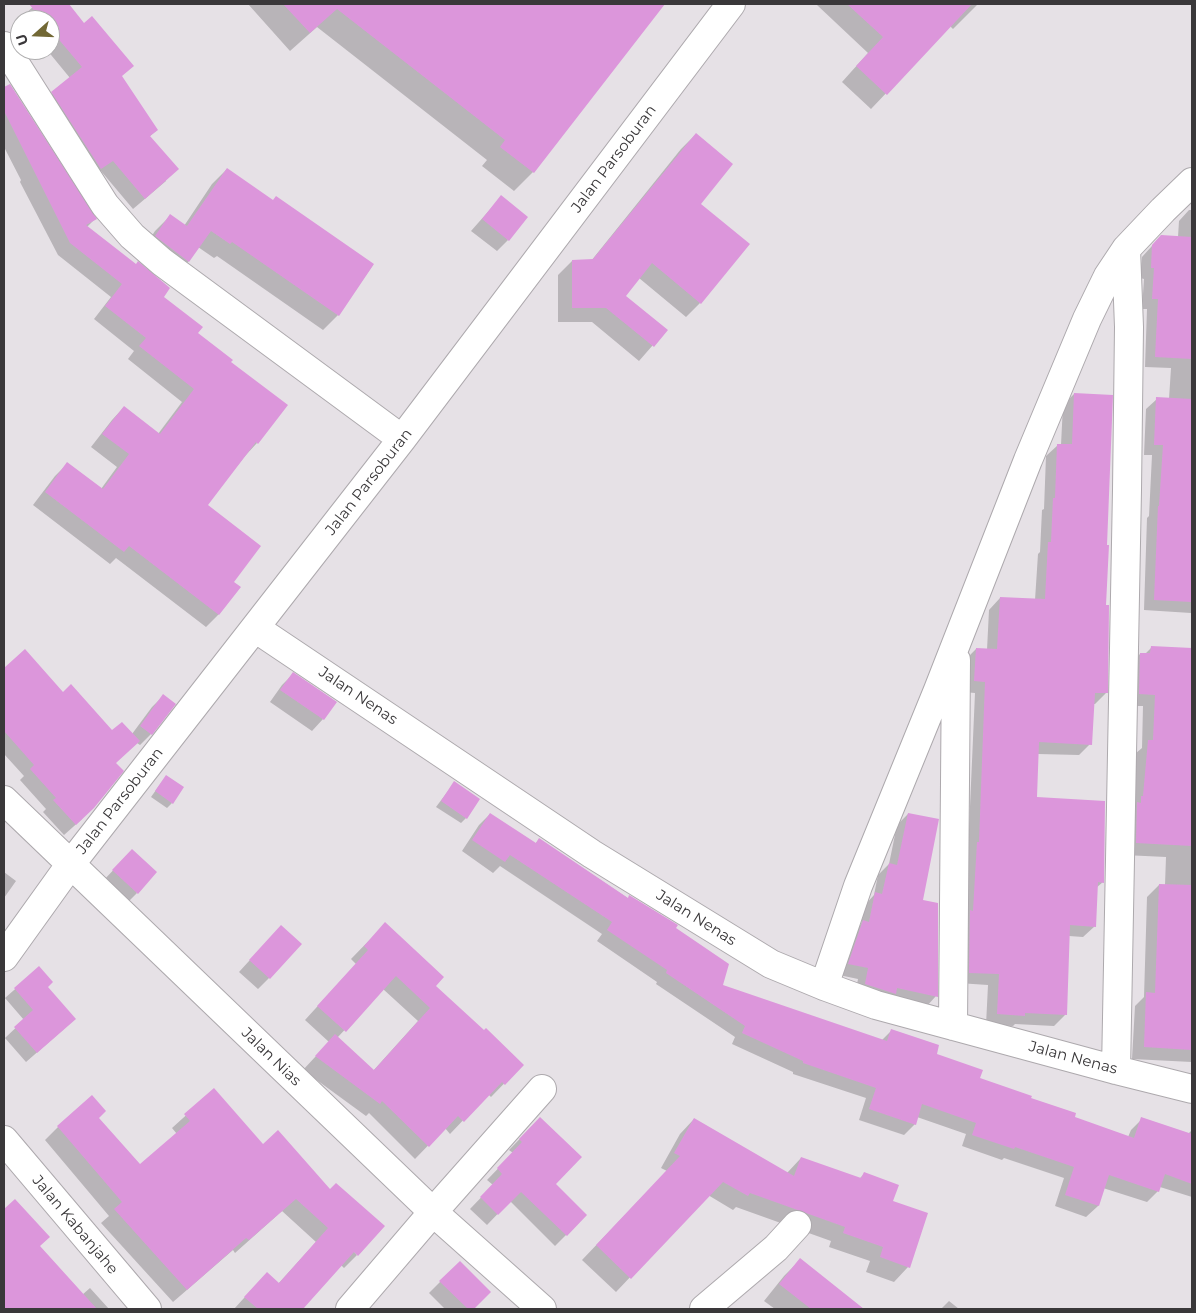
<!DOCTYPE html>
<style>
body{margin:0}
#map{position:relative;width:1196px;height:1313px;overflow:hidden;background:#e6e1e6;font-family:Montserrat,sans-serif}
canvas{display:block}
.frame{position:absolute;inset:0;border:5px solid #3a383a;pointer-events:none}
.north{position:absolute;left:10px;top:10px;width:50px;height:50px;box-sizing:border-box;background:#fff;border:1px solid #b0afb0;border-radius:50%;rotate:250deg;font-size:14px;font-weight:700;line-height:20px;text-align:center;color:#3a383a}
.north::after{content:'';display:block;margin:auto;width:18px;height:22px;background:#726835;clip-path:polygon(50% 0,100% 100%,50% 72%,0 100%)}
</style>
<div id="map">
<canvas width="1196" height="1313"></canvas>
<div class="frame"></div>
<div class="north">U</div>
</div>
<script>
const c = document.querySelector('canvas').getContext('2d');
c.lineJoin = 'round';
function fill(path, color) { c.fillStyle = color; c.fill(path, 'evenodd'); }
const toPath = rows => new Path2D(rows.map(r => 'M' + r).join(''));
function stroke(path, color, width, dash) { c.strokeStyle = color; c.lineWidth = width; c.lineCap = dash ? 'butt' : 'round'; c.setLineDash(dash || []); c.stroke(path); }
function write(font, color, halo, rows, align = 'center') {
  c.font = font + ' Montserrat,sans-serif'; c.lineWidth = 4.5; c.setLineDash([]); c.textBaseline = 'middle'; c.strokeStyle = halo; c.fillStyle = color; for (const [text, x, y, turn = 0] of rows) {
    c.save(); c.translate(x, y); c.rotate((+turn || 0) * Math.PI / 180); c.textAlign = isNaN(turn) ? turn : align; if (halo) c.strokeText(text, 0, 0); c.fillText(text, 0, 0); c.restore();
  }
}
fill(toPath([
 [36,4,67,4,84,24,157,130,149,137,166,181,133,209,101,171,89,179,41,104,70,78,47,50,50,50,50,20,22,20,21,18],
 [248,4,516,4,521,7,523,4,664,4,533,172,514,191,482,166,487,160,317,27,290,51],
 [818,4,978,4,953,29,950,26,871,109,842,82,868,53,817,5],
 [9,86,95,219,87,227,162,297,196,333,230,362,257,443,245,456,206,505,232,582,239,588,218,615,206,627,116,558,110,564,33,505,55,476,67,464,101,489,117,467,91,447,112,420,124,407,158,434,182,402,128,359,134,351,94,319,111,297,58,255,20,182,21,180,4,147,4,89],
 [696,134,700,303,686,317,639,278,624,296,666,330,639,361,592,322,558,322,558,275,572,261,591,261,681,149],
 [227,169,273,201,373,265,338,315,323,330,217,256,214,258,198,247,188,262,173,276,142,251,155,231,170,216,184,226,212,184],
 [501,197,508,240,497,251,471,231],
 [1189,210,1192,210,1192,611,1191,613,1144,610,1147,518,1149,516,1152,455,1144,455,1146,409,1157,399,1169,399,1171,368,1145,367,1147,309,1142,309,1144,279,1140,278,1142,257,1161,236,1178,237,1179,221],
 [1074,394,1105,606,1106,693,1095,704,1093,704,1090,744,1079,755,1038,754,1036,798,1103,882,1096,888,1095,926,1083,937,1069,936,1065,1015,1054,1026,1015,1024,1013,1026,986,1025,988,985,958,983,966,854,968,852,975,693,963,692,965,660,976,649,987,650,989,610,1000,598,1035,600,1038,554,1040,552,1042,510,1044,509,1046,456,1058,445,1061,445,1063,405],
 [1151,648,1192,650,1192,1062,1132,1059,1135,1006,1144,997,1147,897,1159,885,1165,885,1166,857,1124,855,1132,807,1136,753,1142,748,1143,706,1127,706,1128,666,1140,654,1145,654],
 [25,651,63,693,112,732,132,734,152,707,163,696,151,734,140,745,137,743,115,763,82,819,64,835,43,812,46,809,20,780,24,776,4,754,4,670],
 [293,674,323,719,312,731,270,702,282,685],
 [166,776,172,803,167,808,151,797],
 [454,783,466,818,461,823,436,807],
 [490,814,535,844,539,839,674,929,721,986,882,1040,891,1031,978,1079,1073,1118,1128,1137,1131,1130,1142,1119,1188,1134,1192,1130,1192,1197,1160,1187,1158,1191,1147,1202,1103,1188,1098,1206,1086,1217,1055,1206,1064,1178,1004,1158,1002,1160,962,1146,966,1134,917,1117,915,1124,904,1135,859,1120,866,1098,793,1074,793,1072,732,1044,735,1037,656,984,657,982,597,941,602,934,500,866,493,873,462,851,479,825],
 [908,814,936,996,926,1007,855,995,858,979,839,975,852,933,861,924,865,905,874,895,878,875,889,864,897,825],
 [121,862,137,893,126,904,102,882],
 [4,872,16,881,4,898],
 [385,924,434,986,522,1065,491,1097,488,1094,450,1134,445,1128,415,1159,369,1113,366,1116,303,1070,329,1042,305,1020,356,964,351,959],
 [383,989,418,1021,373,1071,337,1038],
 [270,938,269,978,258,989,239,972],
 [39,968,65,1028,26,1062,5,1038,24,1020,5,998],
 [214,1090,357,1255,344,1268,341,1265,303,1307,306,1309,234,1309,254,1287,278,1284,316,1242,282,1211,235,1253,233,1250,173,1302,101,1223,109,1216,45,1140,58,1127,98,1118,140,1166,177,1134,172,1128],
 [540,1118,554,1184,586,1215,555,1246,510,1201,487,1225,470,1209,493,1185,487,1180,513,1153,509,1150],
 [694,1119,787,1173,801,1158,859,1179,864,1174,892,1201,908,1267,894,1282,866,1272,870,1261,829,1247,831,1241,736,1207,733,1210,708,1195,616,1292,582,1260,667,1171,661,1168,680,1134],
 [15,1201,39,1246,82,1295,90,1288,109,1309,4,1309,4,1211],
 [800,1260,862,1309,775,1309,764,1301,784,1276],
 [460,1262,490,1292,472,1309,445,1309,429,1293],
 [949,1301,959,1309,941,1309]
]), '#0003');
fill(toPath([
 [29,4,69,4,84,23,92,16,134,66,122,76,158,130,150,136,179,169,145,199,113,161,101,169,51,92,82,67,50,29,50,20,42,20],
 [283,4,665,4,534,173,500,147,505,140,337,9,310,33],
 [847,4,972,4,887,95,856,66,883,37],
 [10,84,97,219,86,225,136,264,138,261,170,288,164,297,203,327,198,333,233,360,231,362,288,405,258,444,256,442,208,505,261,546,234,582,241,587,219,615,129,546,124,552,45,492,67,462,103,489,129,454,102,434,124,406,160,434,194,389,139,346,146,338,105,306,122,284,70,243,4,111,4,87],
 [696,133,733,164,701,204,750,244,701,304,652,263,626,296,668,330,654,347,606,308,572,308,572,260,593,259],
 [227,168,273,200,276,196,374,264,339,316,232,242,230,244,211,231,189,262,155,236,170,214,187,226],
 [501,195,528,217,509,241,482,219],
 [1161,235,1192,237,1192,359,1155,357,1158,299,1152,299,1154,268,1151,268,1152,245],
 [1074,393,1113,395,1107,545,1109,545,1106,605,1109,605,1108,693,1095,693,1092,745,1039,742,1037,797,1105,801,1104,883,1098,882,1096,927,1070,925,1067,1015,1025,1013,1025,1016,997,1014,999,974,969,973,970,910,973,911,977,842,979,842,985,682,974,681,976,648,997,649,1000,597,1045,599,1048,542,1051,542,1053,498,1055,498,1057,444,1072,444],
 [1156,397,1192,399,1192,602,1154,600,1158,506,1159,506,1163,445,1154,445],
 [1151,646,1192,648,1192,846,1136,843,1137,802,1141,803,1141,796,1143,796,1148,740,1153,740,1155,695,1139,694,1140,653,1150,653],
 [25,649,63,692,71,684,112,730,122,722,140,741,116,763,124,771,94,808,76,825,53,800,56,798,30,769,34,765,4,731,4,668],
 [293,672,337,702,324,720,280,690],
 [163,694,176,704,152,735,140,726],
 [166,775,184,787,173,804,155,791],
 [454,781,480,799,467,819,441,801],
 [490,813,536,843,539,838,628,898,629,895,678,925,676,928,729,964,723,985,887,1041,891,1029,939,1045,937,1054,983,1070,980,1078,1032,1096,1031,1098,1076,1113,1075,1117,1134,1138,1141,1117,1192,1134,1192,1184,1165,1174,1159,1192,1109,1175,1099,1206,1065,1195,1074,1167,1015,1147,1014,1149,972,1135,976,1123,922,1104,916,1125,869,1109,876,1088,803,1063,803,1061,742,1033,745,1026,666,973,667,970,607,930,612,922,510,855,505,862,472,840],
 [908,813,939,819,923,900,938,903,938,997,897,988,896,994,865,984,868,968,848,964,863,920,869,922,875,892,882,894,889,863,897,865],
 [132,849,157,872,138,894,112,870],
 [1159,884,1192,885,1192,1050,1144,1047,1146,992,1155,993],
 [385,922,444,977,436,986,484,1030,486,1028,524,1065,505,1085,502,1082,464,1122,458,1116,429,1147,382,1101,380,1104,315,1056,335,1034,374,1070,430,1008,396,976,346,1032,317,1006,368,950,364,946],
 [281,925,302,944,270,979,249,960],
 [39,966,53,982,48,987,76,1019,37,1053,14,1027,33,1010,14,988],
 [214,1088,263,1144,278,1130,330,1189,336,1183,385,1226,358,1256,354,1252,303,1309,258,1309,244,1297,267,1272,279,1283,328,1228,296,1199,249,1240,246,1238,187,1290,114,1209,122,1202,57,1126,92,1095,106,1111,99,1118,140,1164,190,1121,184,1114],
 [540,1117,582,1157,556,1184,587,1215,567,1236,521,1192,498,1215,480,1197,502,1174,497,1168,522,1142,519,1139],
 [694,1118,794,1176,801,1157,861,1178,864,1172,899,1185,893,1201,928,1213,910,1268,880,1257,883,1247,843,1233,845,1227,750,1193,748,1196,723,1182,631,1279,596,1245,680,1156,674,1153],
 [15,1199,50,1237,40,1246,97,1309,4,1309,4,1209],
 [800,1258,864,1309,811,1309,779,1284],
 [460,1261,491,1292,474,1309,468,1309,439,1281]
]), '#dc96db');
const minor = toPath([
 [4,46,105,205,132,236,162,262,402,439],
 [255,628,592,854,771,964,824,986,876,1005,1116,1070,1192,1089],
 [4,800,433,1212,542,1309],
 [4,957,70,865,402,439,731,4],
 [824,986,858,886,938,690,1028,460,1087,319,1108,276,1126,249,1163,210,1192,182],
 [953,1026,956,660],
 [1116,1070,1127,490,1129,327,1126,249],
 [4,1140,147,1309],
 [350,1309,433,1212,542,1089],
 [704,1309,776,1248,797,1225]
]);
stroke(minor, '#ada9ad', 30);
stroke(minor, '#fff', 28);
write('15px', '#3a383a', '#fff', [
 ["Jalan Parsoburan",614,159,-53],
 ["Jalan Parsoburan",369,482,-52],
 ["Jalan Nenas",358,696,34],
 ["Jalan Parsoburan",120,801,-52],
 ["Jalan Nenas",696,918,32],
 ["Jalan Nias",271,1057,44],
 ["Jalan Nenas",1073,1058,15],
 ["Jalan Kabanjahe",75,1225,50]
]);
</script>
